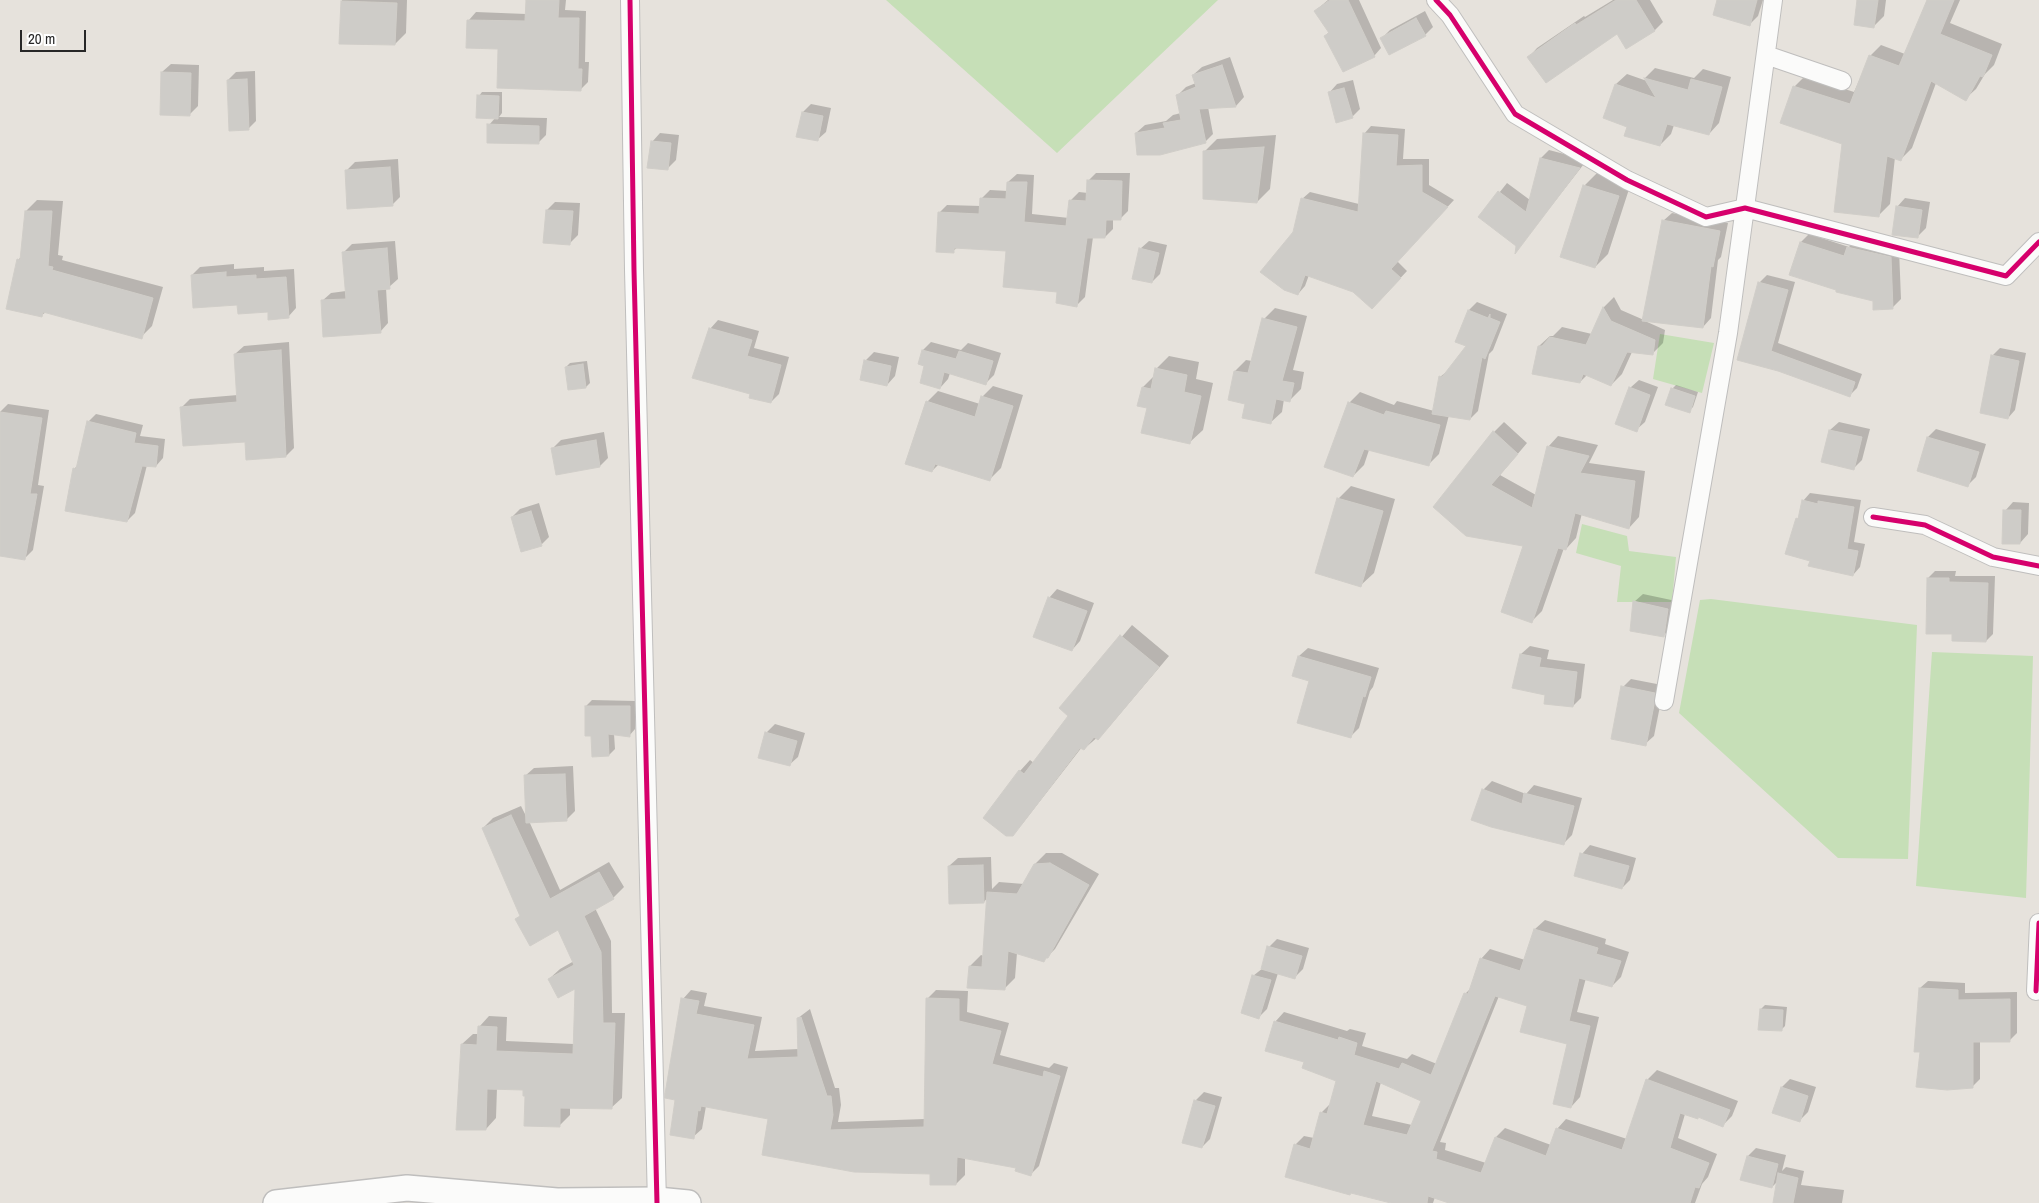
<!DOCTYPE html>
<style>
body{margin:0}
#map{position:relative;width:2039px;height:1203px;overflow:hidden;background:#e6e2dc;font-family:"Archivo Narrow",sans-serif}
canvas{display:block}
.scale{position:absolute;left:20px;top:30px;width:66px;height:22px;box-sizing:border-box;border:2px solid #272727;border-top:0;padding-left:6px;font-size:15px;line-height:18px;white-space:nowrap;color:#272727;-webkit-text-stroke:4px #fff;paint-order:stroke}
</style>
<div id="map">
<canvas width="2039" height="1203"></canvas>
<div class="scale">20 m</div>
</div>
<script>
const c = document.querySelector('canvas').getContext('2d');
c.lineJoin = 'round';
function fill(path, color) { c.fillStyle = color; c.fill(path, 'evenodd'); }
const toPath = rows => new Path2D(rows.map(r => 'M' + r).join(''));
function stroke(path, color, width, dash) { c.strokeStyle = color; c.lineWidth = width; c.lineCap = dash ? 'butt' : 'round'; c.setLineDash(dash || []); c.stroke(path); }
fill(toPath([
 [886,0,1218,0,1057,153],
 [1660,334,1714,343,1702,393,1653,379],
 [1582,524,1627,536,1629,551,1676,557,1672,602,1617,602,1621,566,1576,553],
 [1711,599,1917,625,1908,859,1838,858,1679,713,1700,600],
 [1932,652,2033,656,2026,898,1916,886]
]), '#c6dfb7');
fill(toPath([
 [342,0,407,0,406,33,395,44,340,43],
 [527,0,566,0,565,10,586,11,585,62,589,62,588,82,581,89,499,48,469,20,476,12,526,14],
 [1328,0,1359,0,1381,48,1374,56,1325,36,1329,32,1315,11],
 [1613,0,1650,0,1663,22,1655,30,1627,47,1618,32,1529,57,1537,48,1584,16,1585,17],
 [1718,0,1763,0,1758,16,1750,24],
 [1859,0,1886,0,1884,16,1873,27],
 [1928,0,1960,0,1950,23,2002,44,1994,65,1985,74,1976,89,1965,99,1936,83,1912,148,1901,159,1895,157,1890,204,1879,215,1843,143,1794,87,1805,76,1854,92,1870,56,1881,45,1905,54],
 [1425,11,1433,27,1425,35,1382,38,1390,30],
 [1230,57,1244,97,1236,106,1208,107,1213,134,1205,142,1136,133,1145,125,1166,121,1173,115,1181,113,1178,95,1186,87,1196,83,1193,75,1202,67],
 [171,64,199,65,198,106,189,115,162,72],
 [1655,68,1694,78,1703,69,1731,77,1719,123,1709,134,1674,125,1671,134,1660,145,1628,126,1616,84,1627,74,1647,81,1645,78],
 [255,71,256,121,248,129,228,80,236,72],
 [1353,80,1360,109,1352,117,1329,93,1337,84],
 [482,92,502,92,502,113,499,117,547,118,546,135,538,143,489,125,496,117,479,96],
 [811,104,831,108,826,132,817,140,803,112],
 [1371,126,1405,129,1403,159,1429,159,1429,185,1454,200,1397,261,1407,271,1379,301,1309,275,1305,286,1298,294,1294,233,1302,199,1310,192,1359,204,1364,134],
 [660,133,679,135,676,160,667,169,652,142],
 [1276,135,1270,189,1257,202,1204,152,1217,139],
 [1549,150,1587,160,1517,250,1518,246,1480,217,1507,183,1530,200,1541,158],
 [398,159,400,197,392,205,346,171,355,162],
 [1096,173,1130,173,1128,211,1120,219,1113,219,1113,229,1105,237,1093,237,1085,297,1077,305,1008,250,958,247,953,251,939,213,947,205,981,206,981,199,990,190,1008,191,1008,182,1017,174,1034,175,1032,214,1069,218,1070,201,1079,192,1088,193,1088,181],
 [1597,173,1631,183,1608,254,1595,267,1584,186],
 [1905,198,1930,202,1926,228,1917,237,1897,207],
 [37,200,63,201,58,255,63,256,62,260,163,287,152,326,141,337,46,312,42,315,18,260,22,256,26,211],
 [555,202,580,203,578,235,570,243,547,210],
 [1672,213,1728,223,1721,257,1718,260,1711,318,1703,327,1645,321,1665,330,1663,343,1652,354,1632,352,1622,374,1611,385,1588,374,1580,382,1539,346,1550,336,1553,336,1562,327,1592,334,1604,307,1614,297,1621,310,1644,320,1663,221],
 [1809,234,1849,247,1856,239,1899,249,1901,299,1892,308,1874,300,1801,242],
 [395,241,398,279,389,287,386,288,388,323,380,332,322,301,331,293,346,291,344,252,352,244],
 [1149,241,1167,245,1160,274,1152,282,1140,249],
 [234,264,234,269,264,267,264,271,294,269,296,308,288,317,269,311,192,275,200,267],
 [1767,275,1795,282,1778,343,1862,374,1857,388,1849,396,1779,370,1739,359,1759,283],
 [1477,302,1507,314,1493,350,1489,354,1478,411,1470,419,1449,415,1439,454,1428,465,1369,450,1364,465,1353,476,1326,466,1350,402,1360,392,1394,405,1397,401,1434,411,1440,377,1450,369,1468,345,1469,310],
 [1275,308,1307,316,1293,370,1304,372,1301,389,1290,400,1284,399,1282,412,1270,423,1247,403,1229,399,1235,371,1246,360,1252,361,1264,319],
 [718,320,759,331,754,348,789,357,779,394,771,402,752,393,710,329],
 [289,342,294,448,286,456,246,440,182,407,190,399,238,395,235,354,244,346],
 [931,342,961,350,968,343,1001,353,994,375,986,383,950,373,948,379,940,388,926,365,923,350],
 [2000,348,2026,353,2015,410,2008,418,1992,356],
 [874,352,899,357,895,376,887,385,865,361],
 [1169,356,1199,362,1196,379,1213,383,1203,430,1190,442,1148,407,1139,405,1143,387,1155,375,1156,369],
 [587,361,590,383,586,387,566,367,570,363],
 [1639,380,1658,387,1645,422,1636,430,1630,388],
 [1676,385,1698,392,1693,407,1689,411,1672,389],
 [993,386,1023,395,1001,468,990,479,939,464,932,471,927,402,938,391,980,404,982,397],
 [8,404,49,410,38,485,44,486,33,550,24,559,0,555,0,412],
 [96,414,143,425,140,436,165,439,163,458,156,466,147,465,135,513,127,521,74,469,78,465,88,422],
 [1504,422,1527,443,1500,475,1536,495,1548,447,1558,436,1598,445,1589,463,1645,471,1639,517,1629,528,1582,513,1576,538,1566,549,1564,548,1542,611,1532,621,1525,545,1466,534,1494,432],
 [1839,422,1870,429,1862,460,1854,468,1823,461,1830,430],
 [1936,429,1986,444,1976,477,1968,485,1928,437],
 [604,432,608,458,600,466,553,448,561,440],
 [1351,486,1395,499,1374,573,1361,585,1338,499],
 [1810,493,1861,500,1854,542,1865,544,1860,567,1853,575,1811,560,1797,519,1800,516,1803,501],
 [2013,502,2029,503,2028,534,2020,543,2005,511],
 [539,503,549,537,541,545,512,517,520,509],
 [1935,571,1956,571,1955,576,1995,576,1993,634,1986,641,1954,633,1928,578],
 [1057,589,1094,603,1080,641,1072,650,1049,598],
 [1643,594,1676,601,1672,627,1664,635,1634,602],
 [1132,625,1169,656,1108,728,1084,749,1082,747,1023,823,1012,834,1020,771,1030,760,1034,763,1070,715,1061,708],
 [1530,646,1549,650,1547,659,1585,664,1581,698,1573,706,1546,694,1521,654],
 [1308,648,1379,668,1373,687,1370,691,1359,728,1351,736,1311,680,1299,656],
 [1631,679,1662,685,1662,696,1654,736,1645,744,1623,687],
 [592,700,636,701,635,729,629,736,614,734,615,749,609,755,592,735,586,706],
 [775,724,805,733,798,757,789,765,766,733],
 [573,766,575,811,566,820,529,821,560,890,609,862,624,887,613,898,595,908,611,941,612,1013,625,1013,622,1098,611,1108,570,1107,570,1115,560,1125,527,1094,525,1089,497,1088,496,1118,486,1129,462,1044,473,1034,479,1034,479,1027,489,1016,507,1017,506,1041,574,1044,576,987,549,979,560,969,574,961,559,929,516,920,521,915,483,828,493,818,521,806,527,818,525,776,534,768],
 [1492,781,1526,794,1534,785,1582,798,1572,835,1563,844,1483,790],
 [1590,845,1636,858,1630,880,1622,888,1582,854],
 [1046,853,1062,853,1099,874,1055,949,1044,960,1017,953,1015,978,1004,989,970,966,981,955,984,956,988,897,984,902,949,866,958,858,991,857,992,889,999,882,1024,884,1035,864],
 [1545,920,1606,939,1605,944,1629,952,1621,977,1612,986,1586,978,1577,1012,1599,1017,1580,1097,1571,1107,1569,1043,1528,1005,1499,996,1440,1142,1446,1143,1445,1150,1486,1163,1496,1137,1505,1128,1551,1145,1557,1129,1566,1119,1627,1139,1647,1080,1657,1070,1738,1101,1732,1116,1723,1125,1699,1116,1697,1118,1685,1114,1678,1138,1717,1154,1708,1177,1702,1184,1695,1203,1453,1203,1435,1197,1433,1203,1396,1203,1295,1145,1304,1136,1314,1138,1321,1113,1330,1104,1338,1080,1306,1061,1275,1022,1284,1012,1347,1031,1350,1029,1366,1033,1362,1046,1407,1059,1412,1054,1437,1064,1465,994,1471,988,1481,959,1490,949,1525,960,1535,929],
 [1381,1082,1422,1100,1412,1125,1372,1116],
 [1277,939,1309,948,1303,969,1294,978,1278,973,1267,1009,1259,1017,1253,976,1263,968,1269,947],
 [1928,981,1965,983,1965,993,2017,992,2017,1033,2009,1041,1980,1041,1980,1079,1972,1087,1921,1051,1920,988],
 [691,990,707,993,704,1006,762,1017,755,1051,799,1049,798,1018,810,1009,835,1088,839,1088,841,1105,838,1122,925,1119,927,999,936,990,968,991,967,1012,1009,1023,1000,1055,1049,1068,1054,1063,1068,1067,1039,1166,1031,1174,1017,1167,965,1157,965,1175,956,1184,931,1173,770,1118,706,1106,702,1129,693,1137,676,1099,683,999],
 [1765,1005,1787,1007,1785,1026,1781,1030,1761,1009],
 [1790,1079,1816,1087,1808,1112,1799,1121,1774,1112,1782,1087],
 [1204,1092,1222,1097,1210,1139,1202,1147,1195,1101],
 [1756,1148,1786,1155,1782,1171,1786,1167,1804,1171,1801,1185,1844,1190,1842,1203,1775,1203,1778,1181,1772,1187,1742,1179,1748,1156]
]), '#0003');
const building = toPath([
 [526,0,559,0,558,18,579,18,578,69,582,69,581,91,497,88,498,49,466,48,467,20,525,21,526,0],
 [1330,0,1348,0,1375,57,1343,72,1324,36,1329,33,1314,11,1330,0],
 [1616,0,1636,0,1655,31,1626,49,1617,34,1546,83,1527,57,1575,23,1576,25,1616,0],
 [1717,0,1757,0,1750,26,1713,15,1717,0],
 [1857,0,1878,0,1874,28,1854,25,1857,0],
 [1927,0,1954,0,1940,34,1992,55,1983,77,1980,76,1966,101,1931,81,1901,161,1887,156,1879,217,1834,212,1842,144,1780,123,1793,86,1850,104,1869,55,1899,66,1927,0],
 [341,1,397,3,395,45,339,44,341,1],
 [1416,18,1426,36,1389,55,1380,38,1416,18],
 [1222,65,1236,107,1199,109,1206,143,1160,155,1137,155,1135,133,1165,128,1163,123,1181,120,1176,95,1196,87,1192,75,1222,65],
 [161,72,191,73,190,116,160,115,161,72],
 [1644,78,1688,90,1691,79,1722,87,1709,135,1667,124,1660,146,1624,136,1627,127,1603,118,1615,84,1656,98,1644,78],
 [247,79,249,130,229,131,227,80,247,79],
 [1344,88,1353,118,1336,123,1328,92,1344,88],
 [477,95,499,96,498,119,476,118,477,95],
 [802,112,823,116,818,141,796,137,802,112],
 [487,124,539,126,539,144,487,143,487,124],
 [1363,133,1398,135,1396,166,1422,165,1422,192,1448,207,1391,269,1401,278,1372,309,1353,292,1305,275,1298,295,1284,290,1260,272,1293,232,1301,198,1358,212,1363,133],
 [651,141,671,143,668,170,647,168,651,141],
 [1264,147,1257,203,1203,199,1203,151,1264,147],
 [1540,158,1580,168,1515,254,1516,246,1478,217,1498,191,1526,212,1540,158],
 [390,167,393,206,347,209,345,170,390,167],
 [1087,180,1122,181,1121,220,1106,220,1105,238,1087,238,1077,307,1056,303,1057,292,1003,287,1006,251,954,248,954,253,936,252,938,212,979,214,980,198,1006,199,1007,182,1027,182,1024,222,1066,226,1069,200,1086,201,1087,180],
 [1583,185,1619,196,1595,268,1560,257,1583,185],
 [1896,206,1922,210,1918,238,1892,235,1896,206],
 [546,210,573,211,570,245,543,243,546,210],
 [25,211,52,211,48,266,53,267,52,270,153,298,142,339,43,312,42,317,6,309,17,259,20,260,25,211],
 [1662,220,1720,231,1713,267,1711,266,1703,328,1642,321,1662,220],
 [1800,242,1844,256,1847,247,1891,257,1893,309,1873,310,1873,301,1836,292,1836,290,1789,275,1800,242],
 [387,248,390,289,377,290,381,333,323,337,321,300,346,299,342,252,387,248],
 [1139,248,1159,253,1152,283,1132,279,1139,248],
 [226,272,226,277,256,275,256,279,286,277,289,318,268,320,268,312,238,314,237,305,193,308,191,275,226,272],
 [1758,282,1788,290,1771,351,1855,382,1850,397,1778,371,1737,360,1758,282],
 [1603,307,1611,321,1655,340,1653,355,1627,352,1611,386,1583,374,1580,383,1532,374,1538,346,1542,346,1550,337,1586,345,1603,307],
 [1468,310,1488,318,1490,314,1490,318,1500,322,1485,359,1482,357,1470,420,1432,414,1439,376,1442,377,1466,346,1455,342,1468,310],
 [1262,318,1297,327,1282,381,1294,383,1290,402,1276,399,1271,424,1242,418,1245,404,1228,400,1234,371,1248,373,1262,318],
 [709,328,752,340,747,356,781,365,771,403,749,398,750,394,692,378,709,328],
 [281,350,286,457,246,460,245,442,183,446,180,407,237,402,234,354,281,350],
 [922,350,956,359,959,351,993,361,986,385,944,372,940,389,920,383,924,366,918,364,922,350],
 [1991,355,2019,361,2008,419,1980,413,1991,355],
 [864,360,891,366,887,386,860,380,864,360],
 [583,364,586,388,568,390,565,367,583,364],
 [1155,368,1187,375,1184,392,1201,396,1190,444,1141,433,1147,408,1137,406,1142,387,1151,389,1155,368],
 [1629,387,1650,395,1637,432,1615,424,1629,387],
 [1671,388,1695,396,1690,413,1665,405,1671,388],
 [981,396,1013,406,990,481,935,464,932,472,905,464,926,401,975,417,981,396],
 [1348,402,1384,415,1386,411,1440,425,1429,466,1364,449,1353,477,1324,467,1348,402],
 [0,412,42,418,30,494,37,494,25,560,0,556,0,412],
 [87,421,136,433,134,443,158,446,156,467,142,466,127,522,65,511,73,468,76,469,87,421],
 [1829,430,1862,437,1854,470,1821,462,1829,430],
 [1493,431,1518,454,1491,485,1532,508,1547,446,1589,456,1580,473,1635,481,1629,529,1575,513,1566,550,1558,548,1532,623,1501,612,1523,546,1466,536,1433,507,1493,431],
 [1927,437,1979,452,1968,487,1917,471,1927,437],
 [596,440,600,467,556,475,551,448,596,440],
 [1337,498,1383,511,1361,587,1315,573,1337,498],
 [1802,500,1818,504,1818,501,1854,507,1847,549,1858,551,1853,576,1808,566,1810,561,1785,554,1796,518,1798,519,1802,500],
 [2003,510,2021,510,2020,544,2002,544,2003,510],
 [531,511,542,546,521,552,511,517,531,511],
 [1927,578,1949,578,1949,582,1988,583,1986,642,1952,641,1952,634,1926,634,1927,578],
 [1048,597,1087,611,1072,651,1033,637,1048,597],
 [1633,601,1668,609,1664,637,1630,631,1633,601],
 [1120,635,1159,667,1098,740,1094,737,1084,750,1080,748,1013,836,1006,836,983,818,1019,770,1024,774,1068,716,1059,708,1120,635],
 [1520,654,1541,658,1539,667,1577,672,1573,707,1544,704,1545,695,1512,688,1520,654],
 [1298,656,1371,677,1365,697,1363,696,1351,738,1297,723,1309,681,1292,676,1298,656],
 [1621,686,1655,693,1654,705,1646,746,1611,739,1621,686],
 [585,706,630,706,630,737,608,734,609,756,592,757,591,736,585,736,585,706],
 [765,732,797,741,790,766,758,758,765,732],
 [565,774,567,821,526,823,524,775,565,774],
 [1482,789,1522,804,1524,793,1574,806,1564,845,1491,827,1471,820,1482,789],
 [511,815,550,899,599,872,614,899,584,916,601,952,603,1023,615,1023,612,1109,560,1108,560,1127,524,1126,525,1096,523,1096,523,1090,487,1089,486,1130,456,1130,461,1044,477,1045,478,1026,497,1027,496,1051,573,1054,575,989,558,998,548,979,574,965,558,930,530,946,515,919,520,916,482,828,511,815],
 [1580,853,1629,866,1622,889,1574,876,1580,853],
 [1050,863,1089,885,1048,958,1046,958,1044,962,1008,951,1005,990,967,988,969,966,982,967,987,892,1017,894,1034,864,1050,863],
 [983,865,984,903,949,904,948,866,983,865],
 [1534,929,1598,948,1596,954,1621,961,1612,987,1579,978,1569,1021,1590,1026,1571,1108,1553,1104,1567,1044,1520,1032,1527,1006,1495,996,1432,1151,1437,1152,1436,1159,1481,1173,1495,1137,1546,1156,1556,1128,1622,1150,1646,1079,1730,1110,1723,1127,1698,1117,1698,1119,1680,1113,1670,1148,1709,1163,1699,1188,1695,1187,1690,1203,1449,1203,1428,1196,1427,1203,1391,1203,1351,1193,1350,1195,1285,1177,1294,1144,1310,1149,1320,1112,1327,1114,1336,1081,1302,1068,1304,1062,1265,1051,1274,1021,1338,1040,1339,1037,1357,1043,1354,1055,1399,1069,1402,1063,1431,1075,1464,993,1468,994,1480,958,1520,971,1534,929],
 [1376,1081,1421,1101,1407,1135,1363,1125,1376,1081],
 [1267,946,1302,956,1295,979,1261,969,1267,946],
 [1252,975,1271,980,1259,1019,1241,1013,1252,975],
 [1919,988,1958,990,1958,1000,2010,999,2010,1042,1973,1042,1973,1088,1947,1090,1916,1087,1920,1052,1914,1052,1919,988],
 [681,998,699,1001,696,1014,754,1025,747,1059,798,1057,797,1018,801,1017,827,1096,831,1096,833,1115,830,1130,924,1127,926,998,959,999,959,1021,1001,1031,992,1064,1043,1077,1044,1071,1060,1076,1031,1176,1015,1171,1016,1168,957,1157,956,1185,930,1185,930,1174,854,1172,762,1155,768,1119,701,1106,700,1111,698,1110,694,1139,670,1135,675,1100,665,1098,665,1094,681,998],
 [1760,1009,1783,1010,1782,1031,1758,1030,1760,1009],
 [1781,1087,1808,1096,1800,1122,1772,1113,1781,1087],
 [1194,1100,1215,1106,1202,1148,1182,1143,1194,1100],
 [1747,1156,1778,1164,1772,1188,1740,1180,1747,1156],
 [1778,1173,1798,1178,1793,1203,1773,1203,1778,1173]
]);
fill(building, '#ceccc8');
stroke(building, '#d0cdc8', 1);
const minor = toPath([
 [630,0,634,270,657,1203],
 [1436,0,1450,15,1515,114,1627,180,1706,217,1745,208,2006,276,2039,242],
 [1766,55,1842,81],
 [1873,517,1925,525,1993,557,2039,566],
 [1664,701,1728,333,1773,0],
 [2036,991,2039,923]
]);
const secondary = toPath([
 [276,1203,407,1188,557,1201,657,1200,688,1203]
]);
stroke(minor, '#bfbebd', 20);
stroke(secondary, '#bfbebd', 28);
stroke(minor, '#fbfbfa', 18);
stroke(secondary, '#fbfbfa', 25);
stroke(toPath([
 [630,0,634,270,657,1203],
 [1436,0,1450,15,1515,114,1627,180,1706,217,1745,208,2006,276,2039,242],
 [1873,517,1925,525,1993,557,2039,566],
 [2036,991,2039,923]
]), '#d6006c', 5);
</script>
